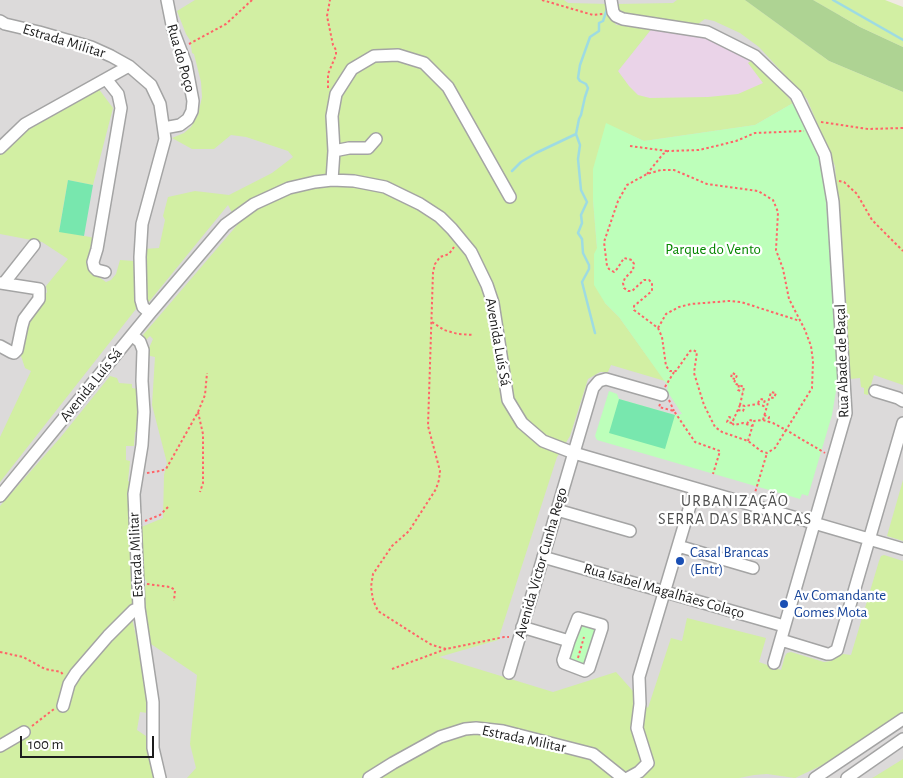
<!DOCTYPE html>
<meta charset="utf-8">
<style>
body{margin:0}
#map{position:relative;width:903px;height:778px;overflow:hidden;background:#f0eae2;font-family:"Alegreya Sans",sans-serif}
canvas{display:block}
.scale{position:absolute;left:20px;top:736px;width:134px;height:22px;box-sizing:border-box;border:2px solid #1d1d1d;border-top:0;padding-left:6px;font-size:15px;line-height:18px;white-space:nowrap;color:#1d1d1d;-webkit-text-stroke:4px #fff;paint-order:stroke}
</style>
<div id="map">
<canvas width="903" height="778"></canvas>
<div class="scale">100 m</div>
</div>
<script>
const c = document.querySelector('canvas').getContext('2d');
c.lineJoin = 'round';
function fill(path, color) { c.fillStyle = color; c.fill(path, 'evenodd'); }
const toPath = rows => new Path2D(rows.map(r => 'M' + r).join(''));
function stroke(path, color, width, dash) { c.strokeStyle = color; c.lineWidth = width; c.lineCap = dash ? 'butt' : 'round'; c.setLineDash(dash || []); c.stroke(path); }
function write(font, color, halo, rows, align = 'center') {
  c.font = font + ' "Alegreya Sans",sans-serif'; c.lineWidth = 4.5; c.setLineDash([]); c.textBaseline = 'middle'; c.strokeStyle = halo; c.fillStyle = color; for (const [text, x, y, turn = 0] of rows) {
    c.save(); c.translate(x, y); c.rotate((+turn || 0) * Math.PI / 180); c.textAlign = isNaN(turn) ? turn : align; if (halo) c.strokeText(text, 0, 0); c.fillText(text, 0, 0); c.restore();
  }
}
fill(toPath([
 [0,0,851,0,830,32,811,76,903,349,903,778,0,778]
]), '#dcdada');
fill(toPath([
 [653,27,708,39,732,47,749,61,752,60,780,87,793,103,644,141,618,71]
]), '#ead3e8');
fill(toPath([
 [195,0,564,0,568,3,609,4,610,15,616,25,653,27,618,71,629,86,638,95,650,98,708,97,738,94,763,83,748,63,752,60,774,80,793,103,755,125,644,141,606,124,593,200,597,248,605,303,619,317,665,381,611,365,608,372,600,372,588,379,570,436,557,457,498,640,439,657,553,692,616,672,648,708,671,638,682,641,687,618,766,638,759,662,781,670,785,656,787,653,791,652,824,662,831,661,843,654,851,655,879,561,881,556,884,555,903,561,903,713,831,761,795,778,767,774,754,775,739,778,187,778,196,768,190,744,197,675,148,642,141,590,145,587,147,582,143,576,139,528,163,518,164,475,167,463,152,405,155,357,146,355,153,339,150,336,146,340,143,335,238,224,228,205,148,303,144,300,143,249,159,248,165,220,163,216,168,197,195,191,229,195,272,173,293,157,288,151,246,137,231,135,214,149,192,149,172,138,184,133,191,127,198,115,202,97,201,82,194,54,192,53,190,40,186,34,177,11],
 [677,0,745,0,829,61,903,92,903,385,874,375,868,395,864,394,864,388,861,387,860,378,850,379,835,166,807,99,759,47,740,33,714,21,705,19,698,24,623,15,618,11,616,4,673,3],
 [813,0,885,0,903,7,903,47,860,27],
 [98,88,113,108,93,185,68,180,59,231,95,238,90,271,106,282,111,280,116,274,120,260,135,261,136,309,0,482,0,437,31,371,25,368,19,350,31,317,47,292,46,286,68,259,42,242,0,234,0,155,35,123],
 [110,376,117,378,119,383,132,384,132,388,138,389,140,432,135,432,134,446,126,446,126,460,130,461,128,481,132,482,135,605,69,677,58,704,67,709,75,677,132,618,140,655,148,713,140,712,137,730,146,736,156,778,0,778,0,506,60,438],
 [903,480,903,541,887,536],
 [903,759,903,778,872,778,874,777]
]), '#d2efa3');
fill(toPath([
 [745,0,813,0,860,27,903,47,903,92,829,61]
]), '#aed393');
fill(toPath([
 [793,103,806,127,807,134,811,136,824,176,839,373,832,415,808,496,802,494,800,499,597,440,595,436,609,391,617,394,619,399,675,415,682,414,667,391,668,386,619,317,605,303,594,285,594,254,597,248,593,200,593,169,606,123,644,141,755,125],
 [588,623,597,630,586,664,582,665,571,661,569,656,578,626]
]), '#bdffba');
fill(toPath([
 [68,180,93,185,84,236,59,232],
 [619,399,675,415,665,449,609,433]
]), '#78e7ae');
stroke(toPath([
 [833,0,903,40],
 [512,171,521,162,536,153,576,134],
 [595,333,582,282,589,269,589,265,583,253,582,239,578,233,582,223,581,215,587,202,581,190,578,159,580,145,576,134,579,119,581,115,585,97,588,88,586,84,580,81,578,78,580,65,590,37,599,31,599,23,603,21,607,9]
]), '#9edbe2', 2.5);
const minor = toPath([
 [611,0,613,12,616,16,623,19,707,32,755,56,796,95,825,155,833,202,846,413,774,663],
 [0,21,5,24,39,32,91,47,111,56,129,66,151,85,160,104,165,139,142,224,140,257,141,300,143,307,150,313],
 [164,128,180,125,188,119,192,111,193,101,186,64,173,30,167,0],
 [0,148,25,124,129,66],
 [334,151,349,148,368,148,376,139],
 [332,180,334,151,332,116,336,94,352,69,374,56,398,55,424,63,448,87,510,197],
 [105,272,97,270,94,267,93,262,97,249,121,108,118,94,106,79],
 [0,283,39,289,39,299,24,319,22,326,17,350,14,353,11,352,0,346],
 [4,283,34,245],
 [132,335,140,342,143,350,142,381,144,412,142,445,134,494,139,608,153,702,153,748,160,778],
 [875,391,898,398,903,401],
 [0,496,150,313,225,225,254,204,289,188,315,182,332,180,354,181,385,187,420,204,440,217,452,229,471,252,487,285,493,303,508,400,522,423,543,441,574,453,903,549],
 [557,510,630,531],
 [678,546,753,568],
 [543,557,784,626],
 [522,627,569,641,563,660,564,663,585,671,589,668,602,628,602,625,578,618,569,641],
 [781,640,827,654,830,654,837,650,903,423],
 [509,673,593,388,599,381,606,379,662,395],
 [63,706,69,684,76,673,108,636,134,610,139,608],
 [0,746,24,732],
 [369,778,393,763,440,737,465,729,476,728,503,731,593,754,623,778],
 [628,778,639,772,648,763,637,728,640,704,639,677,695,489],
 [815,778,903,719],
 [847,778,903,739]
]);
stroke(minor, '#a4a4a4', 14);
stroke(toPath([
 [542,0,593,15,603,14],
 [189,44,226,24,252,0],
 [328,88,328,74,336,55,336,50,333,45,327,16,330,0],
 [821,122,868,129,903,128],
 [630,146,667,151],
 [647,174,663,154,668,151,699,150,716,146,736,141,755,133,804,131],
 [839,181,844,182,857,194,872,220,903,251],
 [432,322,444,330,458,334,474,335],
 [658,328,666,314,679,307,691,304,729,301,741,302,800,321],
 [735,379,731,378,732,373,737,375,734,383,736,384,744,387,740,405,745,406,758,404,766,407],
 [739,385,738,390,743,392],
 [665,387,674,372],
 [669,400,674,411],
 [758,403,760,399,765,400,763,406],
 [660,404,659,407,674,411,695,442,720,451,713,474],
 [740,405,732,423,734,425,743,423,752,426],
 [738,410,743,411,745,406],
 [198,412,203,434,203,483,200,492],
 [764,415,769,417,768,422],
 [763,420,771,392,776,393,774,398,769,397],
 [732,423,727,422,729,417,734,419],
 [747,424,749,420,754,421],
 [748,441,754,421,763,420,773,423,786,430,775,448,767,453,761,451,748,441,722,432,715,427,704,405,694,373,697,352,693,350,690,351,676,371,670,371,666,366,662,337,658,328,634,310,634,306,652,291,652,283,649,280,644,280,632,291,628,291,624,288,623,283,625,278,633,270,634,264,632,260,624,258,617,269,614,272,609,269,607,266,604,242,618,201,627,185,647,174,661,170,674,170,707,184,758,191,773,200,778,212,776,250,783,269,789,299,805,330,811,346,813,361,812,388,786,430,825,453],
 [147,473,160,471,166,469,198,412,205,395,207,373],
 [754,496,767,453],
 [145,521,160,515,168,507],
 [147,584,170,587,175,590,174,601],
 [446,649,432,645,422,639,378,611,373,600,371,587,373,574,392,546,409,531,436,489,439,480,440,471,428,426,433,272,435,264,440,257,449,254,454,247],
 [0,652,23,657,45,669,61,672,64,676],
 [578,658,584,637],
 [392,669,446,649,504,637,509,637],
 [32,726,54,709]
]), '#ff6468', 2, [2.5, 2.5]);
stroke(minor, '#fff', 11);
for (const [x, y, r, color] of [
 [680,561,5,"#1a4fb4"],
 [784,604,5,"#1a4fb4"]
]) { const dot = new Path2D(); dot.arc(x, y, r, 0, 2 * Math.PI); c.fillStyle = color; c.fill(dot); stroke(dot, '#fff', 2); }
write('15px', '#1d1d1d', '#fff', [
 ["Estrada Militar",64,41,17],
 ["Rua do Poço",181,58,74],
 ["Avenida Luís Sá",498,342,80],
 ["Rua Abade de Baçal",842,361,-92],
 ["Avenida Luís Sá",91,385,-51],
 ["Estrada Militar",136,555,-93],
 ["Avenida Victor Cunha Rego",541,563,-74],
 ["Rua Isabel Magalhães Colaço",664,591,16],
 ["Estrada Militar",524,739,12]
]);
write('15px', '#068700', '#fff', [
 ["Parque do Vento",713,249]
]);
write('15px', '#164399', '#fff', [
 ["Casal Brancas",690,552],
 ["(Entr)",690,569],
 ["Av Comandante",794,595],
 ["Gomes Mota",794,612]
], 'left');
c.letterSpacing = '1px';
write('16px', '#505050', '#fff', [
 ["URBANIZAÇÃO",735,501],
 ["SERRA DAS BRANCAS",735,519]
]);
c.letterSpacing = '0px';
</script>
